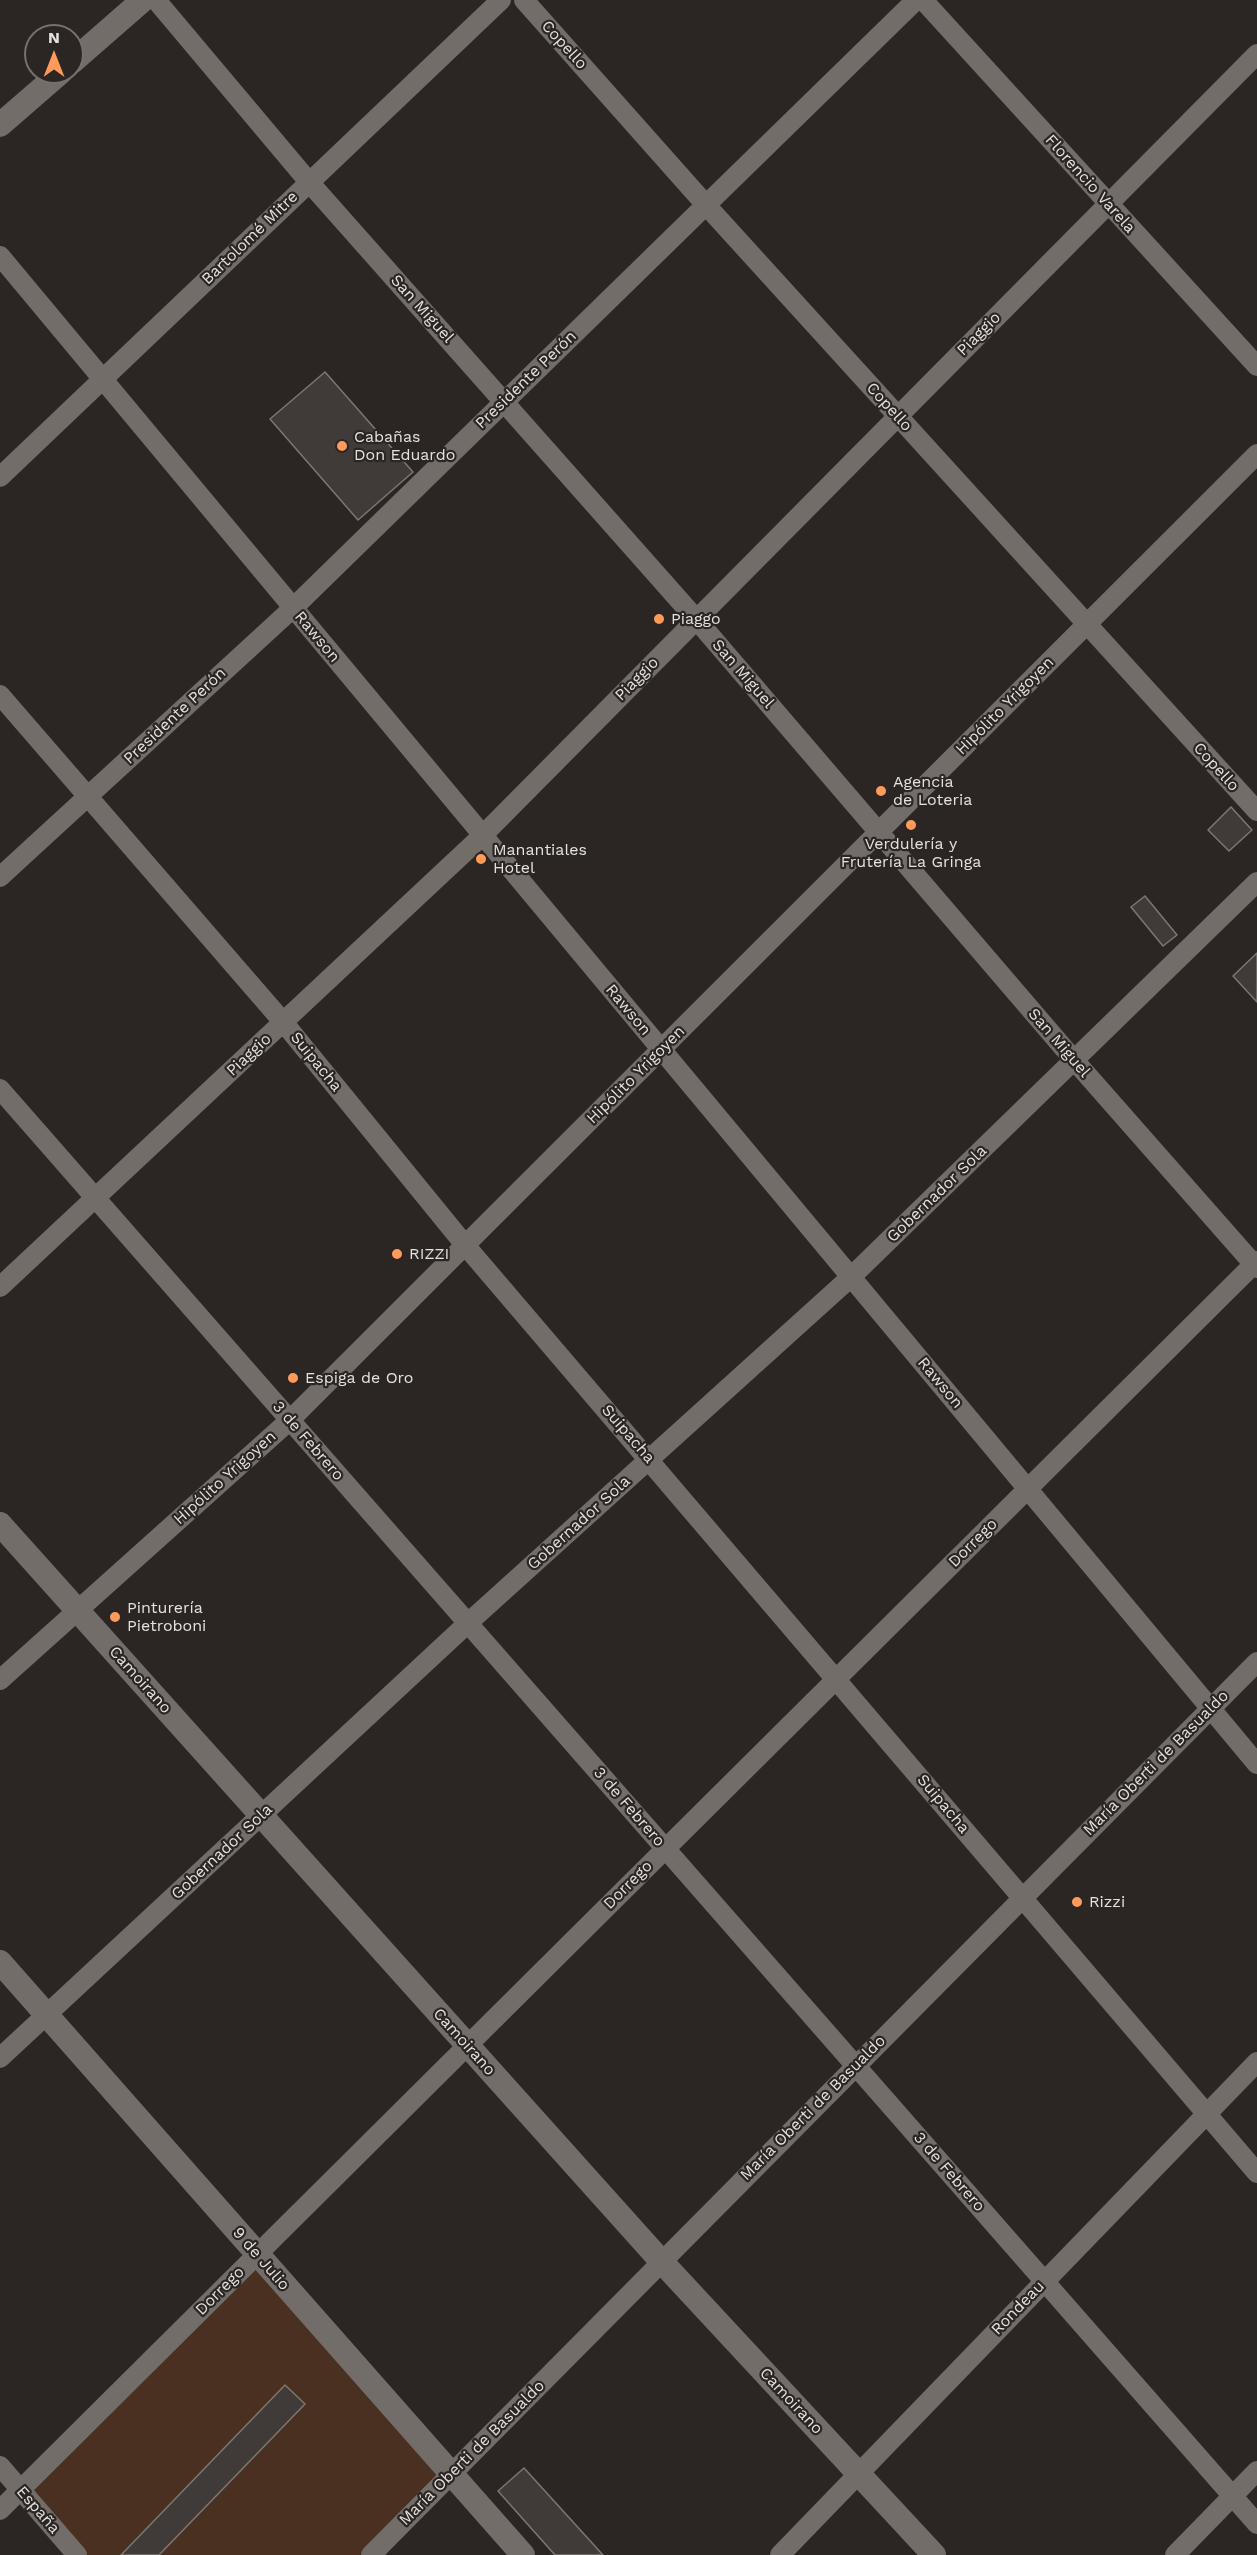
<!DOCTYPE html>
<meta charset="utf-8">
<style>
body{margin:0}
#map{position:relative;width:1257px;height:2555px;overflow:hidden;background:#2b2623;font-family:"Work Sans",sans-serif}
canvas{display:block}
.north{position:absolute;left:24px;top:24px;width:60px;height:60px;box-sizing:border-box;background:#2b2623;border:2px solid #75716e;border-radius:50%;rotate:0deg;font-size:16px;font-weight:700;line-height:24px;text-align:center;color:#e4e1df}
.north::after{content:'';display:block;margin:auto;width:21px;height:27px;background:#ff9b5a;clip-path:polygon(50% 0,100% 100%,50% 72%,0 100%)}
</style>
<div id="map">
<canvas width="1257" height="2555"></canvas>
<div class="north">N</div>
</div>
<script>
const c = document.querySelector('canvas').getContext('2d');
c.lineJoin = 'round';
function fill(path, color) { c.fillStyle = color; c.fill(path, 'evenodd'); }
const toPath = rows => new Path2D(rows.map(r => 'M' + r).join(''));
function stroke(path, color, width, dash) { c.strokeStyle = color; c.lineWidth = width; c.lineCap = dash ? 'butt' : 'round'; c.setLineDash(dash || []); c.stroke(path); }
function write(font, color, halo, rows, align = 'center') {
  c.font = font + ' "Work Sans",sans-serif'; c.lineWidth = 4.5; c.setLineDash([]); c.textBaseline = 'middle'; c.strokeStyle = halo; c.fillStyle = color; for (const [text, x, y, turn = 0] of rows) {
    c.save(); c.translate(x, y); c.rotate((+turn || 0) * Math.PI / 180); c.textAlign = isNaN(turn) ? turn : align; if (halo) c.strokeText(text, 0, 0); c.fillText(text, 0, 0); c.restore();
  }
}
fill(toPath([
 [257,2254,451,2473,371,2555,77,2555,21,2490]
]), '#493020');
const building = toPath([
 [325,372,413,472,358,520,270,419,325,372],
 [1231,807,1252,830,1229,851,1208,830,1231,807],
 [1145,896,1177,935,1163,946,1131,907,1145,896],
 [1257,953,1257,1002,1233,976,1257,953],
 [285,2385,305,2404,159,2555,121,2555,285,2385],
 [524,2468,603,2555,555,2555,498,2491,524,2468]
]);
fill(building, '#403b38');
stroke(building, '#7d7774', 1.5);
stroke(toPath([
 [156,0,309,182,696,619,1074,1060,1257,1268],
 [524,0,706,205,1257,811],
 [923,0,1257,366],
 [0,256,1257,1764],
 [0,477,501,0],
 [0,695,284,1023,465,1245,1257,2173],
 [0,877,293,608,916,0],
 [0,1089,1257,2524],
 [0,1287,483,835,1257,54],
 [0,1680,290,1420,1257,454],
 [0,2058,468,1623,851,1277,1257,882],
 [0,2466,77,2555],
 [0,2510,1257,1261],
 [371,2555,1257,1662],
 [780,2555,1257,2062],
 [1175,2555,1257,2471]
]), '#736d6a', 20);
stroke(toPath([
 [72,62,143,0],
 [0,125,61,72],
 [0,1524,661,2261,934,2555],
 [0,1962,523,2555]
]), '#736d6a', 24);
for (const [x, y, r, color] of [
 [342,446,6,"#ff9b5a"],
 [659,619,6,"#ff9b5a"],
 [881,791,6,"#ff9b5a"],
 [911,825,6,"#ff9b5a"],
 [481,859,6,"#ff9b5a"],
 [397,1254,6,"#ff9b5a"],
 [293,1378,6,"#ff9b5a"],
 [115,1617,6,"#ff9b5a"],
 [1077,1902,6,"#ff9b5a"]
]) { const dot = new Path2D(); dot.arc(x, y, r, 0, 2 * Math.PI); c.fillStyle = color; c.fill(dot); stroke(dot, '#2b2623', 2); }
write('16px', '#e4e1df', '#2b2623', [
 ["Copello",564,45,48],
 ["Florencio Varela",1090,184,48],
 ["Bartolomé Mitre",250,238,-44],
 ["San Miguel",422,309,48],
 ["Piaggio",979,334,-45],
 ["Presidente Perón",526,380,-44],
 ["Copello",889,407,48],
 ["Rawson",317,637,50],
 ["San Miguel",743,674,49],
 ["Piaggio",637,679,-45],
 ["Hipólito Yrigoyen",1005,706,-45],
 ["Presidente Perón",175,716,-43],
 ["Copello",1216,767,48],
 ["Rawson",628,1010,50],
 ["San Miguel",1059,1043,49],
 ["Piaggio",249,1055,-43],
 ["Suipacha",316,1062,51],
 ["Hipólito Yrigoyen",636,1075,-45],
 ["Gobernador Sola",937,1194,-44],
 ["Rawson",940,1383,50],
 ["Suipacha",628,1434,49],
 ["3 de Febrero",308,1441,49],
 ["Hipólito Yrigoyen",225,1478,-42],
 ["Gobernador Sola",579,1523,-42],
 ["Dorrego",973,1543,-45],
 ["Camoirano",140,1680,48],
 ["María Oberti de Basualdo",1156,1763,-45],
 ["Suipacha",943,1804,50],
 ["3 de Febrero",629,1807,49],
 ["Gobernador Sola",222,1852,-43],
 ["Dorrego",628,1885,-45],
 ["Camoirano",464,2042,48],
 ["María Oberti de Basualdo",813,2108,-45],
 ["3 de Febrero",949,2172,49],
 ["9 de Julio",261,2259,49],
 ["Dorrego",220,2291,-45],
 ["Rondeau",1018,2308,-46],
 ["Camoirano",791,2401,47],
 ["María Oberti de Basualdo",472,2453,-45],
 ["España",38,2510,49]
]);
write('16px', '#e4e1df', '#2b2623', [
 ["Cabañas",354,437],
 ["Don Eduardo",354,455],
 ["Piaggo",671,619],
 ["Agencia",893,782],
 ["de Loteria",893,800],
 ["Verdulería y",911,844,"center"],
 ["Frutería La Gringa",911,862,"center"],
 ["Manantiales",493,850],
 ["Hotel",493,868],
 ["RIZZI",409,1254],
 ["Espiga de Oro",305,1378],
 ["Pinturería",127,1608],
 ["Pietroboni",127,1626],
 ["Rizzi",1089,1902]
], 'left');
</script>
